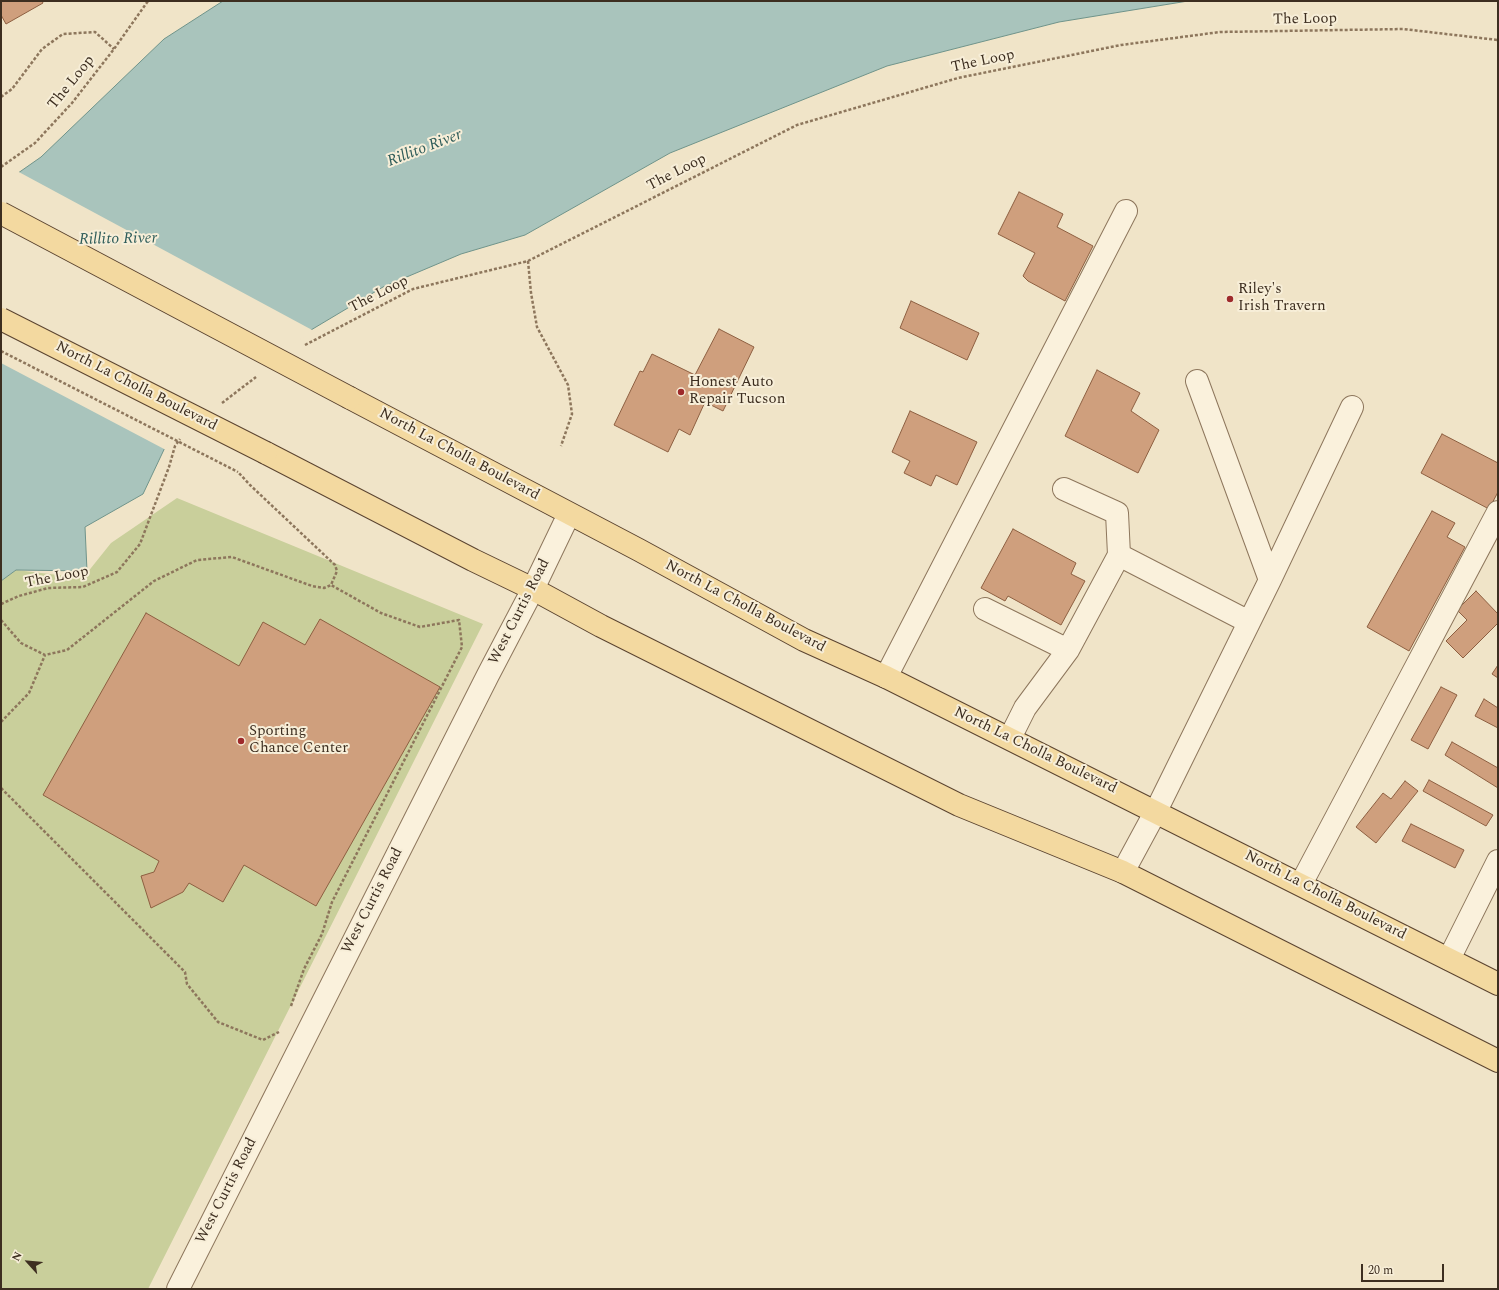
<!DOCTYPE html>
<style>
body{margin:0}
#map{position:relative;width:1499px;height:1290px;overflow:hidden;background:#f0e4c8;font-family:Spectral,serif}
canvas{display:block}
.frame{position:absolute;inset:0;border:2px solid #3d2e20;pointer-events:none}
.north{position:absolute;left:8px;top:1242px;width:40px;height:40px;-webkit-text-stroke:3px #f7eed8;paint-order:stroke;rotate:297deg;font-size:11px;font-weight:700;line-height:16px;text-align:center;color:#3d2e20}
.north::after{content:'';display:block;margin:auto;width:14px;height:18px;background:#3d2e20;clip-path:polygon(50% 0,100% 100%,50% 72%,0 100%)}
.scale{position:absolute;left:1361px;top:1264px;width:83px;height:18px;box-sizing:border-box;border:2px solid #3d2e20;border-top:0;padding-left:5px;font-size:12px;line-height:14px;white-space:nowrap;color:#3d2e20;-webkit-text-stroke:3px #f7eed8;paint-order:stroke}
</style>
<div id="map">
<canvas width="1499" height="1290"></canvas>
<div class="frame"></div>
<div class="north">N</div>
<div class="scale">20 m</div>
</div>
<script>
const c = document.querySelector('canvas').getContext('2d');
c.lineJoin = 'round';
function fill(path, color) { c.fillStyle = color; c.fill(path, 'evenodd'); }
const toPath = rows => new Path2D(rows.map(r => 'M' + r).join(''));
function stroke(path, color, width, dash) { c.strokeStyle = color; c.lineWidth = width; c.lineCap = dash ? 'butt' : 'round'; c.setLineDash(dash || []); c.stroke(path); }
function write(font, color, halo, rows, align = 'center') {
  c.font = font + ' Spectral,serif'; c.lineWidth = 4; c.setLineDash([]); c.textBaseline = 'middle'; c.strokeStyle = halo; c.fillStyle = color; for (const [text, x, y, turn = 0] of rows) {
    c.save(); c.translate(x, y); c.rotate((+turn || 0) * Math.PI / 180); c.textAlign = isNaN(turn) ? turn : align; if (halo) c.strokeText(text, 0, 0); c.fillText(text, 0, 0); c.restore();
  }
}
fill(toPath([
 [177,498,483,624,148,1289,1,1289,1,581,16,570,83,578,111,543]
]), '#c9cf9b');
const water = toPath([
 [223,1,1188,1,1059,22,887,66,670,153,525,235,461,254,383,287,259,361,169,439,143,494,85,527,87,571,16,570,1,581,1,185,41,157,164,39,223,1]
]);
fill(water, '#a9c4bc');
stroke(water, '#6f938a', 1);
fill(toPath([
 [17,171,314,331,260,363,170,441,166,450,1,363,1,183]
]), '#f0e4c8');
const building = toPath([
 [1,1,42,1,43,3,6,24,1,15,1,1],
 [1019,192,1063,214,1057,227,1093,246,1065,301,1028,281,1023,276,1035,253,998,234,1019,192],
 [911,301,979,333,967,360,900,328,911,301],
 [719,329,754,347,723,411,705,402,690,435,679,429,668,452,614,425,640,371,643,372,652,354,695,375,719,329],
 [1097,370,1140,393,1131,411,1159,430,1138,473,1065,436,1097,370],
 [910,411,977,442,957,485,936,475,931,486,904,473,910,461,892,452,910,411],
 [1442,434,1498,463,1498,492,1489,509,1421,473,1442,434],
 [1432,511,1455,523,1447,537,1465,547,1409,651,1367,627,1432,511],
 [1013,529,1076,563,1071,574,1085,581,1061,625,1008,596,1005,601,981,588,1013,529],
 [1476,591,1498,614,1498,623,1463,658,1446,641,1467,620,1457,610,1476,591],
 [146,613,239,666,263,622,305,645,320,619,440,687,316,906,244,865,223,902,189,883,183,892,151,908,141,876,154,872,159,861,43,795,146,613],
 [1498,665,1498,678,1492,674,1498,665],
 [1441,687,1457,695,1428,749,1411,740,1441,687],
 [1484,699,1498,708,1498,728,1475,716,1484,699],
 [1452,742,1498,768,1498,788,1445,755,1452,742],
 [1429,780,1493,815,1486,826,1423,791,1429,780],
 [1405,781,1418,791,1376,843,1356,827,1383,793,1391,799,1405,781],
 [1411,824,1464,850,1455,868,1402,841,1411,824]
]);
fill(building, '#cf9f7d');
stroke(building, '#8d5f41', 1);
const minor = toPath([
 [1197,381,1270,580],
 [1119,555,1249,622],
 [985,609,1068,650],
 [886,677,1126,211],
 [1010,738,1025,708,1068,650,1119,555,1117,513,1064,489],
 [1123,872,1156,811,1270,580,1352,407],
 [1301,884,1498,512],
 [1449,959,1498,861],
 [178,1289,488,675,533,589,569,514]
]);
const major = toPath([
 [350,398,639,550,804,640,886,677,1498,984],
 [266,453,473,560,533,589,601,626,959,805,1123,872,1498,1061]
]);
stroke(minor, '#8d765c', 24);
stroke(major, '#5b4430', 24);
stroke(toPath([
 [1,97,12,89,42,49,63,34,95,32,114,49],
 [1,167,35,143,72,103,114,49,148,1],
 [528,261,531,293,537,327,568,385,572,414,561,446],
 [305,345,413,289,528,261,797,125,958,78,1121,45,1220,32,1403,29,1498,40],
 [222,403,256,377],
 [1,604,19,596,48,588,83,587,117,572,140,544,169,467,175,446,180,439],
 [1,620,21,643,45,655,67,650,154,581,197,560,232,557,312,586,324,588,331,585,337,571,335,565,250,485,238,472],
 [1,722,29,693,45,655],
 [1,788,185,972,187,984,218,1022,263,1040,279,1032],
 [291,1006,304,969,322,934,332,902,462,647,459,620,420,627,381,613,331,585]
]), '#8d765c', 2.5, [3, 2]);
stroke(minor, '#faf1dc', 22);
stroke(major, '#f3d9a0', 22);
const majorBridge = toPath([
 [1,213,350,398],
 [1,319,266,453]
]);
stroke(majorBridge, '#5b4430', 24, []);
stroke(toPath([
 [1,351,238,472]
]), '#8d765c', 2.5, [3, 2]);
stroke(majorBridge, '#f3d9a0', 22);
for (const [x, y, r, color] of [
 [1230,299,4,"#9e2a2b"],
 [681,392,4,"#9e2a2b"],
 [241,741,4,"#9e2a2b"]
]) { const dot = new Path2D(); dot.arc(x, y, r, 0, 2 * Math.PI); c.fillStyle = color; c.fill(dot); stroke(dot, '#f7eed8', 1.5); }
write('15px', '#3d2e20', '#f7eed8', [
 ["The Loop",1305,20,-1],
 ["The Loop",983,62,-12],
 ["The Loop",72,83,-51],
 ["The Loop",677,173,-27],
 ["The Loop",379,295,-27],
 ["North La Cholla Boulevard",136,387,27],
 ["North La Cholla Boulevard",459,455,28],
 ["The Loop",57,578,-11],
 ["North La Cholla Boulevard",745,607,28],
 ["West Curtis Road",520,612,-63],
 ["North La Cholla Boulevard",1035,751,26],
 ["North La Cholla Boulevard",1325,896,27],
 ["West Curtis Road",373,901,-63],
 ["West Curtis Road",227,1191,-63]
]);
write('15px', '#3d2e20', '#f7eed8', [
 ["Riley's",1238,290],
 ["Irish Travern",1238,307],
 ["Honest Auto",689,383],
 ["Repair Tucson",689,400],
 ["Sporting",249,732],
 ["Chance Center",249,749]
], 'left');
write('italic 16px', '#2f5d5a', '#f7eed8', [
 ["Rillito River",425,149,-21],
 ["Rillito River",118,240,-1]
]);
</script>
